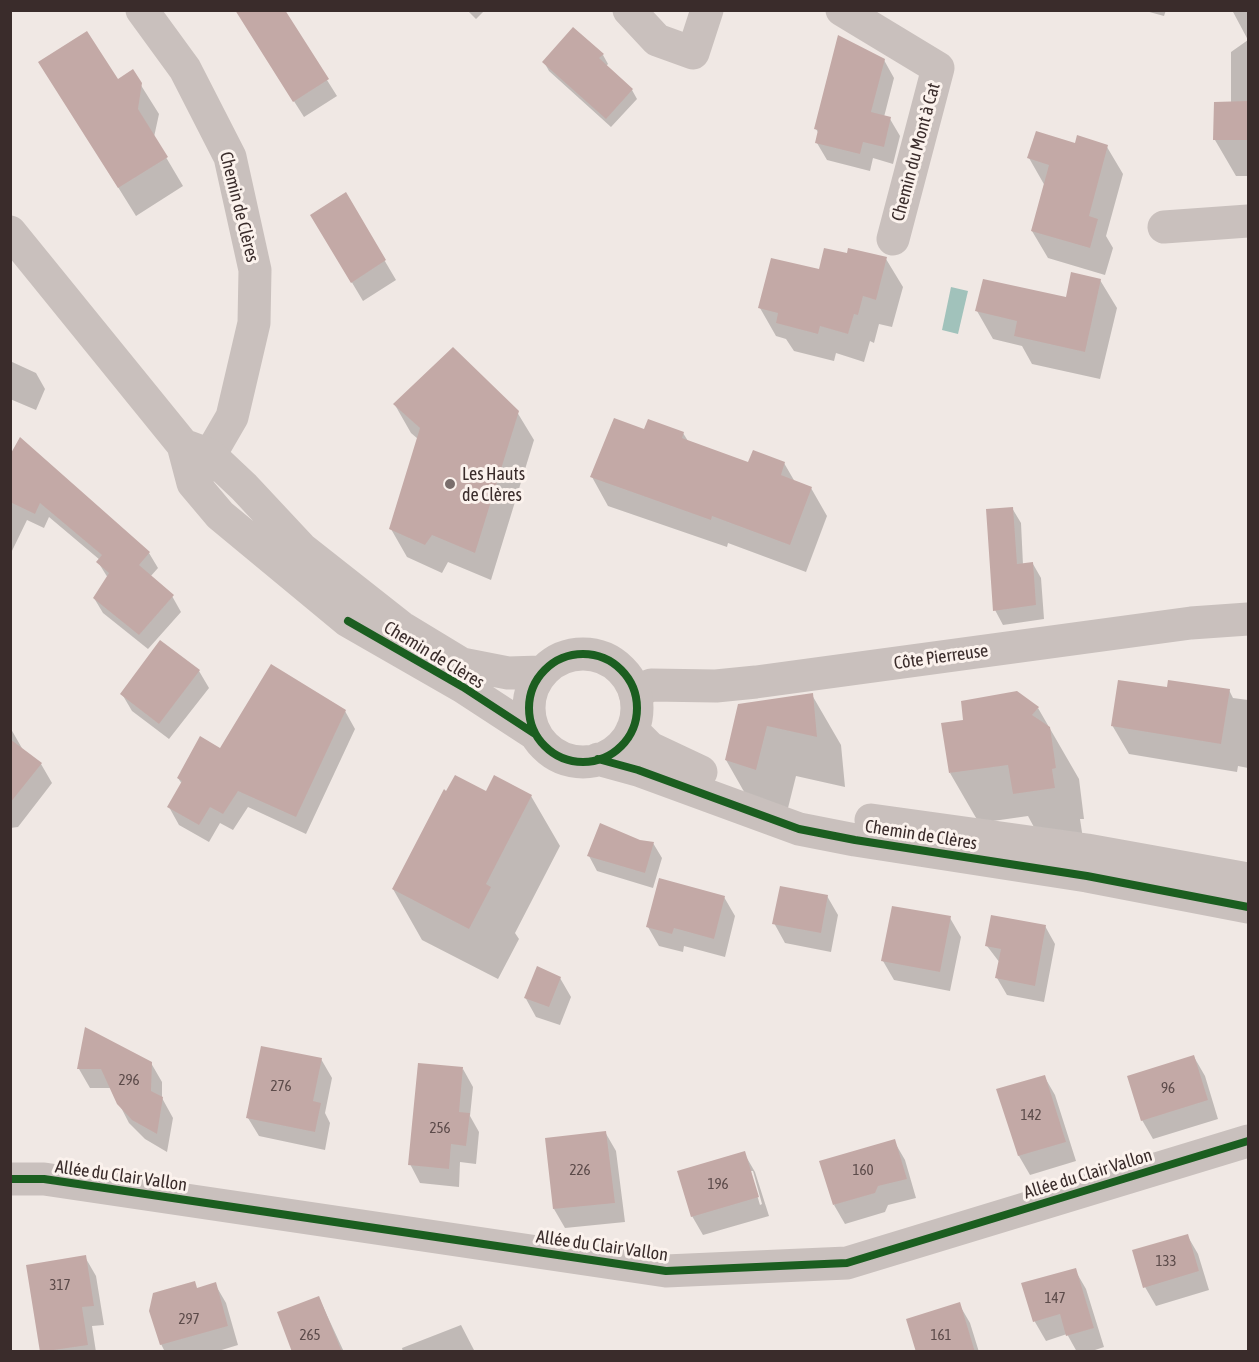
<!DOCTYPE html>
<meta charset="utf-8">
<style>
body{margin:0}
#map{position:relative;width:1259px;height:1362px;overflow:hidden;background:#f0e8e4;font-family:"Asap Condensed",sans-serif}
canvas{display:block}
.frame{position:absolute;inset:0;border:12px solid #3a2c2b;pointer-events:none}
</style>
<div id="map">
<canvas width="1259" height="1362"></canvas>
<div class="frame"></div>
</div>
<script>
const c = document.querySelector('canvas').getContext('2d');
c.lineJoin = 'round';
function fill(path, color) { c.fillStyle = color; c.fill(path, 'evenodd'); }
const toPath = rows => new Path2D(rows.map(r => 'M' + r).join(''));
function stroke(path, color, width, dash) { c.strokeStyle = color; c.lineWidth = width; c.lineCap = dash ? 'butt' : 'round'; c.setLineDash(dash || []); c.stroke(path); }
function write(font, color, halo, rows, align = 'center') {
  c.font = font + ' "Asap Condensed",sans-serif'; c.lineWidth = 6; c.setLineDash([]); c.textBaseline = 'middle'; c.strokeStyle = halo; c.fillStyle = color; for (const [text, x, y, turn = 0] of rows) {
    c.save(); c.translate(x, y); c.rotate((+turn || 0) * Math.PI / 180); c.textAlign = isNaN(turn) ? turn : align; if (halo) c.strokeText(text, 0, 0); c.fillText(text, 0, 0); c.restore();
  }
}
fill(toPath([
 [951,287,968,291,958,334,942,330]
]), '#a1c2bb');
fill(toPath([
 [283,10,337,96,304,117,247,27],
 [467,10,485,10,476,19],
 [1142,10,1166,10,1164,16],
 [1232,10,1248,10,1248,40],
 [1248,40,1248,176,1236,176,1215,140,1231,103,1231,52],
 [603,55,608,64,606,66,632,90,637,99,611,127,549,71,544,62],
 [884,60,894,78,884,117,890,119,900,136,893,164,873,158,870,171,827,160,817,143,819,134,816,129],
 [40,62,118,81,132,71,159,114,154,137,183,186,136,216],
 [1076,145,1107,147,1123,174,1106,236,1113,248,1105,275,1048,258,1032,231,1045,186,1029,158],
 [346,195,396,280,363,301,323,234],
 [848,255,886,259,903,287,892,327,879,324,874,343,870,341,864,362,836,353,834,361,794,351,786,339,776,336,760,308],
 [1100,280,1117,308,1100,379,1032,364,1022,346,993,339,977,311,1067,299],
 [10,361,36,373,45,389,36,410,10,399],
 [395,405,517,412,534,440,491,580,448,562,442,573,407,557,391,529,418,439,411,433],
 [645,431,683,433,688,441,749,464,784,463,795,482,811,488,827,516,806,572,728,543,727,547,608,506,592,477],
 [10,458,149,553,158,568,150,577,172,596,181,612,148,649,103,613,94,598,108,578,98,562,100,560,49,517,44,528,27,520,10,555],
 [1012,508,1021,523,1023,565,1033,564,1041,578,1044,619,1003,625,995,610],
 [160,642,199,671,209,688,169,739,132,711,122,694],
 [1168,689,1229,690,1233,698,1248,700,1248,768,1238,766,1237,772,1129,754,1112,725],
 [812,695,841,745,845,787,796,776,785,820,755,811,726,760,739,705],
 [1038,708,1079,779,1084,819,1080,819,1083,839,1043,844,1028,816,979,823,950,773],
 [345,711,355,729,306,834,248,807,233,830,220,823,209,842,179,825,169,807,182,784,178,778,221,750],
 [11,729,23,750,41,764,52,783,18,827,10,828],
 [447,793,531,796,560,846,515,933,519,939,498,979,422,940,393,889],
 [640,841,653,843,662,858,653,888,597,871,589,856],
 [827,896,838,915,831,952,785,943,774,923],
 [724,897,735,916,725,957,684,946,683,952,659,946,648,927],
 [950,918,961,937,950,991,894,980,883,961],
 [1045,926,1055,944,1044,1002,1007,995,997,978,1000,963,987,946],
 [560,978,571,997,560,1025,536,1017,525,997],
 [1194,1057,1205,1076,1218,1119,1153,1139,1142,1120],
 [321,1059,332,1078,325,1113,330,1123,325,1150,259,1136,248,1118],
 [151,1063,162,1082,162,1098,173,1118,167,1152,145,1139,129,1123,111,1088,90,1088,79,1069],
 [463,1069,473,1087,470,1116,479,1132,476,1164,460,1162,459,1187,420,1183,410,1164],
 [1044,1076,1055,1095,1076,1161,1030,1175,1019,1156,998,1090],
 [605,1132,616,1151,625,1222,565,1228,554,1209],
 [894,1141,905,1160,916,1198,888,1205,885,1212,845,1224,834,1205],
 [744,1153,755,1172,769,1216,703,1235,692,1216],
 [750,1171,753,1171,762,1204,760,1205],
 [1187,1235,1198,1254,1209,1290,1156,1306,1145,1287],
 [85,1257,96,1276,104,1325,92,1326,96,1352,41,1352],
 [1075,1270,1086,1289,1104,1347,1089,1352,1077,1352,1067,1334,1046,1341,1035,1322,1023,1284],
 [215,1284,226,1303,238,1345,215,1352,165,1352,161,1344],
 [319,1298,344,1352,293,1352],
 [959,1304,970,1323,979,1352,918,1352],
 [461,1325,475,1352,403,1352,402,1348]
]), '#0003');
fill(toPath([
 [235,10,285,10,329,79,293,102],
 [573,27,604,54,599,58,633,89,606,119,542,62],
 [87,31,118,79,133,69,142,83,138,109,168,157,118,188,38,62],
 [838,35,885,59,871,112,891,117,884,147,863,142,860,154,815,143,818,130,814,129],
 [1248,101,1248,140,1213,140,1214,102],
 [1036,131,1075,143,1077,135,1108,145,1089,216,1098,219,1090,248,1031,231,1049,165,1027,158],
 [346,192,386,260,351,283,310,215],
 [824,248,847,253,848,248,887,257,876,300,863,296,858,315,854,314,848,334,820,326,818,334,776,323,778,313,758,308,771,258,819,269],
 [1071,272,1101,279,1085,352,1014,336,1017,321,975,311,983,279,1066,297],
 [453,347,519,411,475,553,432,535,425,545,389,529,420,428,393,404],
 [614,418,644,429,648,419,684,432,682,438,748,462,753,450,785,462,781,475,812,487,790,545,712,516,711,520,590,477],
 [20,437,150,552,139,565,174,595,139,635,93,598,109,573,96,562,102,555,40,503,35,514,10,502,10,455],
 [1013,507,1017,564,1033,562,1036,605,993,611,986,509],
 [160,640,200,670,159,724,120,694],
 [271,664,346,710,296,817,238,791,223,814,210,807,199,825,167,807,182,781,177,778,200,736,220,748],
 [1118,680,1167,687,1168,680,1230,689,1221,744,1111,726],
 [1017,691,1039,707,1032,715,1050,727,1056,768,1052,769,1055,788,1013,794,1008,765,949,773,941,723,963,720,961,701],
 [813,693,817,737,767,726,756,770,725,760,738,704],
 [10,739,42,763,10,803],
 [455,775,486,791,494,775,532,795,486,884,491,887,469,929,392,889,444,789,446,791],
 [600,823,640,840,654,842,645,873,587,856],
 [659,878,725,896,714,939,674,928,672,934,646,927],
 [780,886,828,895,821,933,772,924],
 [892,906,951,916,940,972,881,961],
 [991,915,1046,925,1035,986,995,978,1001,949,985,946],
 [537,966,561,977,549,1007,524,998],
 [85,1027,152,1062,151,1091,163,1097,157,1134,132,1120,117,1104,101,1069,77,1069],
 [261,1046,322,1058,313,1101,321,1103,315,1132,246,1118],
 [1194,1055,1208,1100,1141,1121,1127,1076],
 [418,1063,463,1067,459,1112,470,1113,466,1146,451,1144,449,1169,408,1165],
 [1045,1075,1066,1142,1018,1156,996,1089],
 [606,1131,615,1203,553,1209,545,1138],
 [895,1139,907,1179,878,1186,875,1193,833,1205,819,1161],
 [745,1151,759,1197,691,1217,677,1171],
 [1188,1234,1199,1271,1143,1288,1132,1250],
 [86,1255,94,1306,82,1307,88,1345,40,1352,26,1265],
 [1076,1268,1094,1328,1066,1336,1060,1314,1033,1322,1021,1283],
 [195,1281,197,1288,216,1282,228,1326,160,1345,149,1311,153,1293],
 [319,1296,342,1352,292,1352,277,1312],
 [960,1302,975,1352,916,1352,906,1319]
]), '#c3a9a6');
stroke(toPath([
 [142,10,185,69,230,157,255,270,254,323,232,417,196,479],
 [629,10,657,40,693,53,707,10],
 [842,10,938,68,893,239],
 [1164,227,1248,221],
 [635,693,651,685,716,686,756,682,1191,623,1248,619],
 [10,1179,44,1179,666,1271,847,1263,1248,1141]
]), '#c9c0bd', 33);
stroke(toPath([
 [10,232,183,445,193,483,220,515,348,621,463,687,535,734],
 [183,445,210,455,244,487,302,549,401,627,462,664,508,673,541,672],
 '529 708a54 54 0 1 1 108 0a54 54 0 1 1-108 0Z',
 [632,730,650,748,701,772],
 [598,759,638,770,799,829,855,840,1087,876,1248,907],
 [871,820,1087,850,1248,879]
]), '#c9c0bd', 33);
stroke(toPath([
 [348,621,463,687,535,734],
 '529 708a54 54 0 1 1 108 0a54 54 0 1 1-108 0Z',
 [598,759,638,770,799,829,855,840,1087,876,1248,907],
 [10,1179,44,1179,666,1271,847,1263,1248,1141]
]), '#1b5e20', 8);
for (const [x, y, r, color] of [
 [450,484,6,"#7a6e6c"]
]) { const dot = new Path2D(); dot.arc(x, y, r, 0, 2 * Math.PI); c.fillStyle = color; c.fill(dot); stroke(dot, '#fbf2ed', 2); }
write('15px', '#5c4b4a', null, [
 ["296",129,1080],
 ["276",281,1086],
 ["96",1168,1088],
 ["142",1031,1115],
 ["256",440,1128],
 ["226",580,1170],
 ["160",863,1170],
 ["196",718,1184],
 ["133",1166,1261],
 ["317",60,1285],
 ["147",1055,1298],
 ["297",189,1319],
 ["265",310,1335],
 ["161",941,1335]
]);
write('18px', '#3a2c2b', '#fbf2ed', [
 ["Chemin du Mont à Cat",916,152,-75],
 ["Chemin de Clères",239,207,76],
 ["Chemin de Clères",434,655,31],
 ["Côte Pierreuse",941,657,-8],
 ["Chemin de Clères",921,835,9],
 ["Allée du Clair Vallon",1088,1174,-17],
 ["Allée du Clair Vallon",121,1176,8],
 ["Allée du Clair Vallon",602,1246,8]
]);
write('18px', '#3a2c2b', '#fbf2ed', [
 ["Les Hauts",462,474],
 ["de Clères",462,495]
], 'left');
</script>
